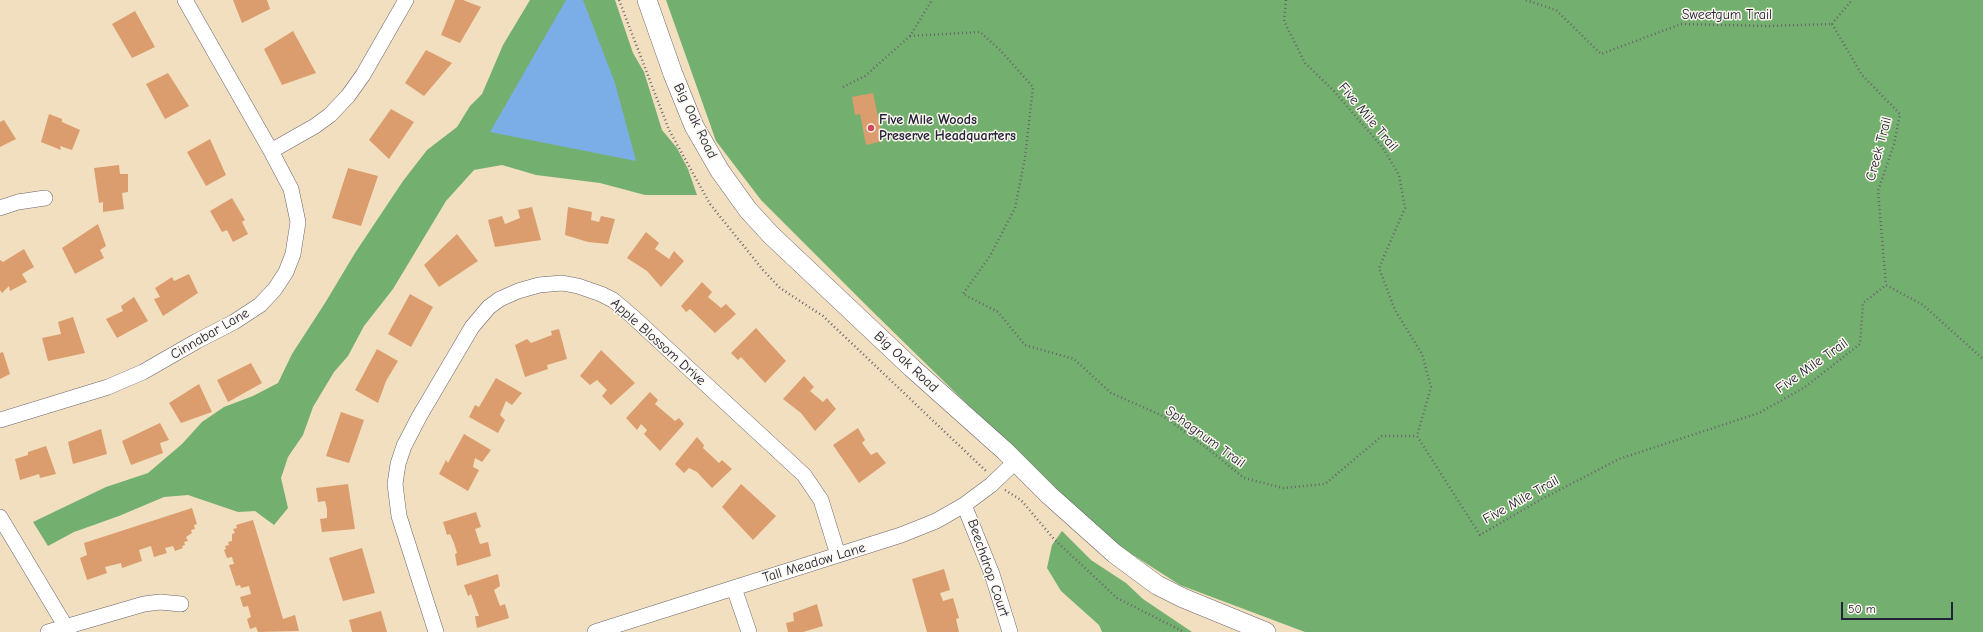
<!DOCTYPE html>
<style>
body{margin:0}
#map{position:relative;width:1983px;height:632px;overflow:hidden;background:#f1dfc0;font-family:"Comic Neue",sans-serif}
canvas{display:block}
.scale{position:absolute;left:1841px;top:602px;width:112px;height:18px;box-sizing:border-box;border:2px solid #22223b;border-top:0;padding-left:5px;font-size:12px;line-height:14px;white-space:nowrap;color:#22223b;-webkit-text-stroke:3px #fbf7ec;paint-order:stroke}
</style>
<div id="map">
<canvas width="1983" height="632"></canvas>
<div class="scale">50 m</div>
</div>
<script>
const c = document.querySelector('canvas').getContext('2d');
c.lineJoin = 'round';
function fill(path, color) { c.fillStyle = color; c.fill(path, 'evenodd'); }
const toPath = rows => new Path2D(rows.map(r => 'M' + r).join(''));
function stroke(path, color, width, dash) { c.strokeStyle = color; c.lineWidth = width; c.lineCap = dash ? 'butt' : 'round'; c.setLineDash(dash || []); c.stroke(path); }
function write(font, color, halo, rows, align = 'center') {
  c.font = font + ' "Comic Neue",sans-serif'; c.lineWidth = 3; c.setLineDash([]); c.textBaseline = 'middle'; c.strokeStyle = halo; c.fillStyle = color; for (const [text, x, y, turn = 0] of rows) {
    c.save(); c.translate(x, y); c.rotate((+turn || 0) * Math.PI / 180); c.textAlign = isNaN(turn) ? turn : align; if (halo) c.strokeText(text, 0, 0); c.fillText(text, 0, 0); c.restore();
  }
}
fill(toPath([
 [530,0,615,0,633,53,644,72,662,130,677,148,688,169,697,195,645,195,600,183,536,175,502,165,474,170,446,201,393,289,364,326,348,356,334,372,313,407,303,435,288,457,281,478,288,508,274,525,255,511,238,512,188,495,164,497,119,516,74,532,48,546,33,522,106,487,148,473,182,444,202,422,224,407,253,396,278,383,292,354,325,303,355,253,403,181,427,150,457,127,470,106,482,94,503,45],
 [666,0,1983,0,1983,632,1305,632,1180,585,1119,546,1054,489,872,311,761,200,716,141],
 [1062,531,1091,560,1126,583,1143,599,1192,632,1102,632,1099,625,1061,591,1047,568,1052,545]
]), '#73b070');
fill(toPath([
 [566,0,583,0,615,83,636,161,490,132]
]), '#7bade7');
fill(toPath([
 [233,0,267,0,270,9,242,23],
 [455,0,463,0,481,7,460,43,441,35],
 [135,11,155,47,132,58,112,24],
 [293,31,316,73,282,85,264,49],
 [426,50,452,63,424,96,405,83],
 [168,73,189,106,165,119,146,84],
 [873,93,883,141,866,145,860,114,855,115,852,97],
 [391,109,414,122,389,159,369,140],
 [49,114,62,119,62,122,80,130,72,150,60,146,61,150,41,142],
 [4,120,16,139,0,147,0,122],
 [210,139,226,175,206,186,187,152],
 [119,165,120,174,128,174,128,192,122,193,124,209,103,212,103,202,99,203,94,168],
 [348,168,378,176,361,226,332,218],
 [232,198,245,220,242,222,248,234,233,242,227,230,222,232,210,211],
 [532,207,541,240,495,247,488,220,502,216,505,224,520,218,518,210],
 [568,207,592,212,591,220,599,222,601,216,615,219,608,244,588,242,565,235],
 [98,224,106,246,100,250,104,258,75,274,62,248],
 [646,232,659,243,655,249,669,259,674,251,684,261,661,287,647,271,627,258],
 [457,234,478,261,439,287,424,265],
 [24,249,34,267,22,274,27,282,10,291,9,286,2,293,0,290,0,260,3,262],
 [189,274,198,293,163,316,154,299,160,297,155,288,172,277,174,281],
 [702,282,712,292,708,297,721,308,726,304,736,314,715,333,690,309,686,312,681,306],
 [410,294,433,307,411,347,388,334],
 [134,297,148,321,117,338,106,319,123,311,121,306],
 [73,317,85,353,48,361,42,338,61,334,58,322],
 [756,328,786,361,765,383,741,357,738,360,731,353],
 [559,329,567,359,547,365,548,369,525,377,515,345,527,339,531,343,552,335,551,331],
 [377,349,398,361,386,381,378,403,355,390],
 [601,350,635,383,611,405,602,396,607,390,597,380,590,385,580,376],
 [3,352,10,374,0,379,0,353],
 [251,363,262,383,228,402,217,380],
 [804,376,814,387,810,391,823,402,827,398,836,409,815,431,801,413,783,399],
 [496,378,522,393,512,405,506,401,500,415,505,420,498,433,469,417,475,405,479,407],
 [199,384,212,412,181,423,169,403],
 [650,392,658,400,655,404,675,421,679,418,684,424,660,451,644,434,647,430,641,424,637,430,626,418],
 [341,412,364,420,349,463,326,456],
 [160,423,169,440,160,443,163,453,131,465,122,441],
 [858,428,865,440,862,443,871,455,877,452,886,463,859,483,833,445],
 [101,429,107,454,73,464,68,442],
 [464,434,491,450,482,462,475,458,473,467,479,470,468,491,439,474,446,460,448,463],
 [697,437,704,445,703,448,719,463,722,460,732,469,712,488,697,472,689,468,684,473,675,464],
 [46,446,56,474,40,478,39,474,20,480,15,459,28,455,28,452],
 [348,484,355,529,322,532,320,519,327,518,327,509,325,501,318,502,316,488],
 [741,484,776,516,753,540,722,507],
 [192,508,197,524,194,525,195,529,191,530,192,533,186,537,188,541,184,542,185,545,182,546,183,548,175,551,173,546,165,548,167,553,154,557,151,546,139,550,142,561,122,568,121,563,105,567,107,573,87,580,80,558,87,555,84,543],
 [476,512,481,527,475,529,480,544,488,542,491,556,457,566,455,554,457,553,454,543,450,534,447,535,443,522],
 [253,520,283,619,295,615,299,631,258,632,256,627,250,629,247,619,251,617,248,606,243,607,240,597,251,594,249,586,241,588,240,585,236,586,229,565,234,564,232,557,227,558,224,550,226,549,225,546,229,545,228,542,232,541,232,534,235,533,233,529,237,528,236,525],
 [362,548,375,593,343,601,329,558],
 [944,569,950,590,940,593,943,601,953,598,959,618,956,619,959,632,927,632,912,579],
 [498,574,500,586,494,590,500,606,505,604,509,618,477,628,475,616,479,616,471,594,468,596,464,585],
 [817,604,823,626,803,632,788,632,786,623,794,621,793,613],
 [381,611,387,632,352,632,349,620]
]), '#db9d6d');
const minor = toPath([
 [271,151,315,126,330,115,348,96,363,75,406,0],
 [0,208,18,202,45,198],
 [0,420,108,387,143,372,197,341,234,322,260,305,275,289,286,272,293,254,298,222,291,189,271,151,185,0],
 [964,505,992,574,1010,632],
 [0,517,69,632],
 [734,588,749,632],
 [48,632,144,604,160,602,181,604],
 [436,632,399,516,395,484,398,464,404,446,419,417,472,327,489,307,500,299,518,291,539,285,562,283,578,286,601,294,613,300,632,316,804,475,821,500,838,555],
 [595,632,901,535,936,521,964,505,991,485,1015,462]
]);
const tertiary = toPath([
 [647,0,673,74,694,126,720,171,748,210,771,235,912,368,1005,451,1049,495,1115,554,1157,585,1183,598,1266,632]
]);
stroke(minor, '#6a646a', 16);
stroke(tertiary, '#6a646a', 20);
stroke(toPath([
 [619,0,669,130,710,204,763,270,780,288,823,316,986,471],
 [1286,0,1284,21,1305,63,1333,90,1383,148,1399,175,1405,208,1379,268,1395,310,1422,354,1431,387,1417,436,1480,535,1540,500,1619,459,1759,413,1805,387,1860,344,1863,303,1886,285,1923,305,1983,359],
 [1526,0,1556,10,1601,54,1681,24,1769,26,1832,24],
 [1832,24,1862,75,1900,114,1894,144,1878,191,1886,285],
 [1832,24,1852,0],
 [910,36,980,32,1000,50,1033,87,1025,158,1015,208,990,256,963,294,998,312,1025,345,1074,359,1111,393,1163,416,1208,449,1244,478,1283,488,1325,484,1382,436,1417,436],
 [843,87,865,76,910,36,932,0],
 [1005,490,1021,500,1054,539,1117,598,1184,632]
]), '#6a646a', 2.5, [1, 3]);
stroke(minor, '#fff', 15);
stroke(tertiary, '#fff', 19);
for (const [x, y, r, color] of [
 [871,128,4,"#d1495b"]
]) { const dot = new Path2D(); dot.arc(x, y, r, 0, 2 * Math.PI); c.fillStyle = color; c.fill(dot); stroke(dot, '#fbf7ec', 1.5); }
write('14px', '#22223b', '#fbf7ec', [
 ["Sweetgum Trail",1727,15],
 ["Five Mile Trail",1368,117,50],
 ["Big Oak Road",695,121,64],
 ["Creek Trail",1879,149,-75],
 ["Cinnabar Lane",210,334,-30],
 ["Apple Blossom Drive",658,342,42],
 ["Big Oak Road",906,362,43],
 ["Five Mile Trail",1812,366,-35],
 ["Sphagnum Trail",1205,437,36],
 ["Five Mile Trail",1521,500,-29],
 ["Tall Meadow Lane",814,563,-17],
 ["Beechdrop Court",988,568,71]
]);
write('bold 14px', '#22223b', '#fbf7ec', [
 ["Five Mile Woods",879,120],
 ["Preserve Headquarters",879,136]
], 'left');
</script>
